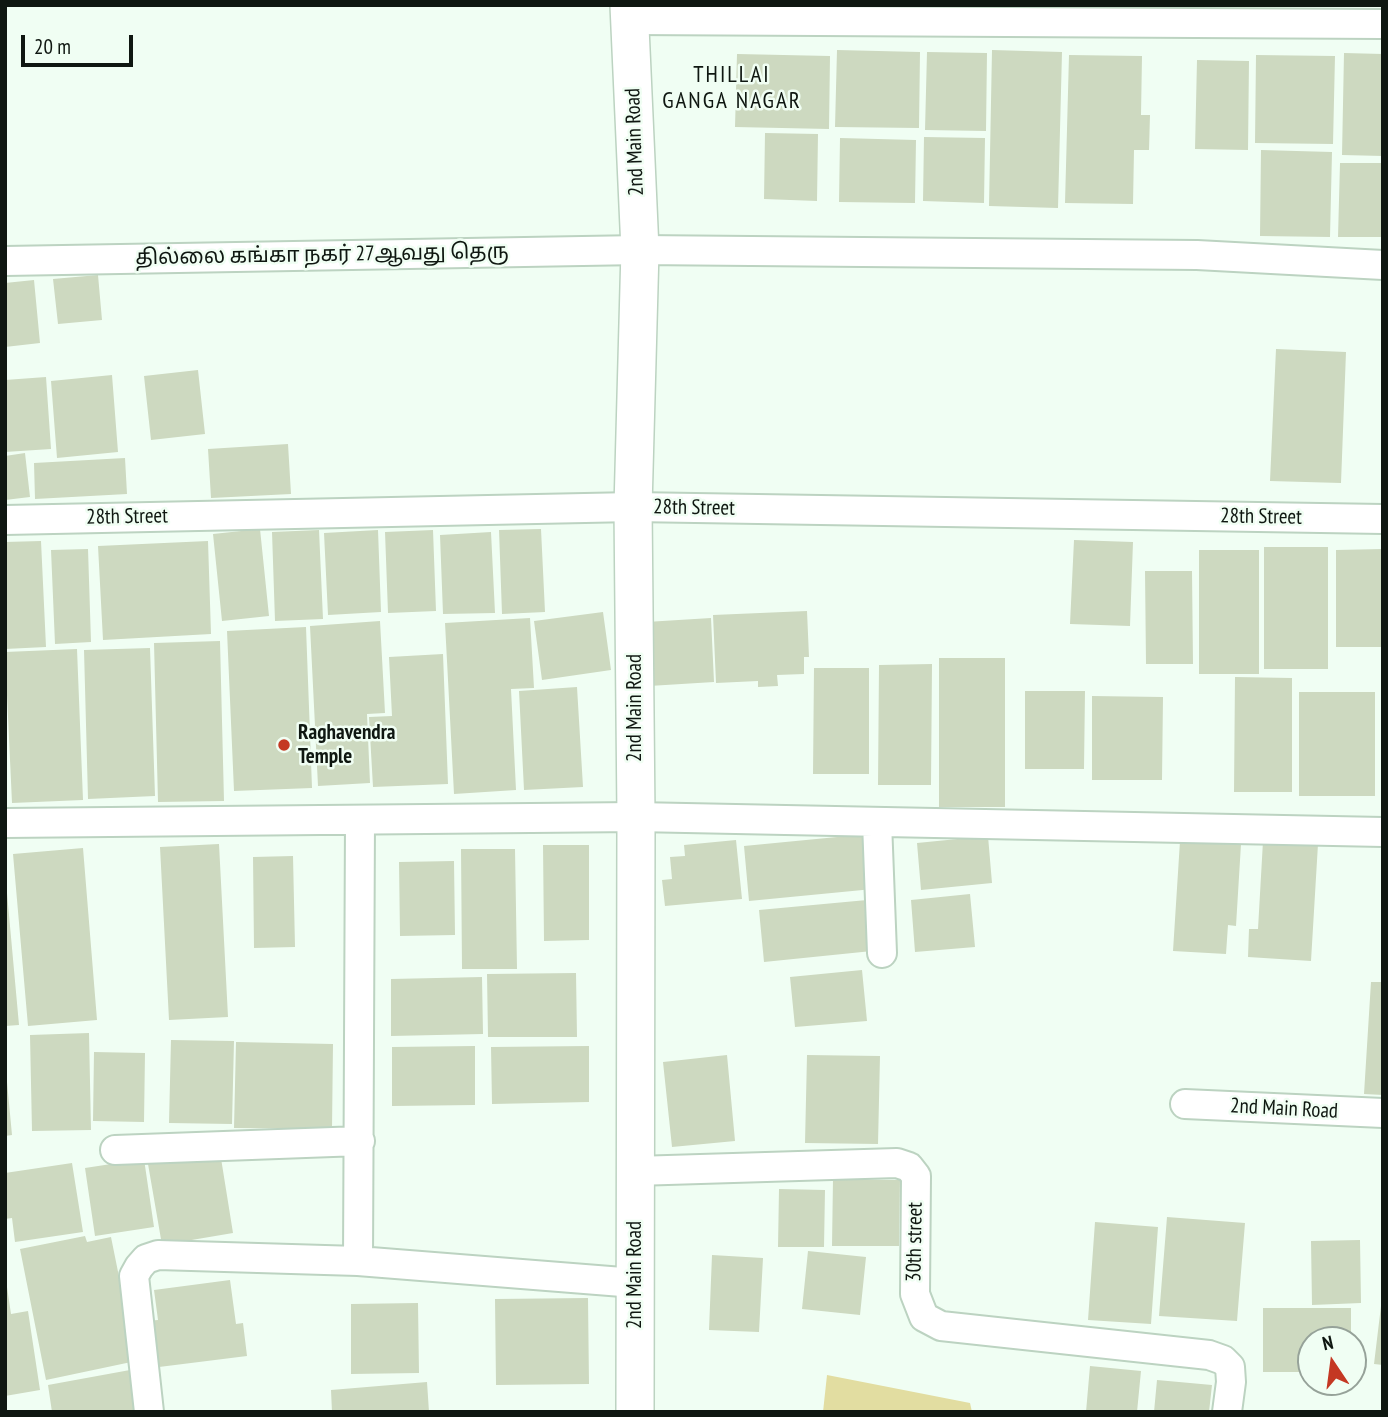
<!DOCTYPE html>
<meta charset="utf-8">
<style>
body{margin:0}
#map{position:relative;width:1388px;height:1417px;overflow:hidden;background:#f0fef3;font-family:"PT Sans Narrow",sans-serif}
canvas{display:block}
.frame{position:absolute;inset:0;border:7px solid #0f1711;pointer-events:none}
.north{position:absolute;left:1297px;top:1326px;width:70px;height:70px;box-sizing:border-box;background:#f0fef3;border:2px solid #96a299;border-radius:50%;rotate:347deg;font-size:19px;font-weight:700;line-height:28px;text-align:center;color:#0f1711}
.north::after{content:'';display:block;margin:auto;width:24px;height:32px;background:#c43823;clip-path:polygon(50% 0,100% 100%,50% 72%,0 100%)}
.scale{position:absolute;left:21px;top:35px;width:112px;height:32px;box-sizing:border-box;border:4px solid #0f1711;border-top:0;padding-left:9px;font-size:21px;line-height:24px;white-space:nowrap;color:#0f1711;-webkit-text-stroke:5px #f0fef3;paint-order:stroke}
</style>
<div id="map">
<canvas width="1388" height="1417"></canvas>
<div class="frame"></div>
<div class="north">N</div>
<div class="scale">20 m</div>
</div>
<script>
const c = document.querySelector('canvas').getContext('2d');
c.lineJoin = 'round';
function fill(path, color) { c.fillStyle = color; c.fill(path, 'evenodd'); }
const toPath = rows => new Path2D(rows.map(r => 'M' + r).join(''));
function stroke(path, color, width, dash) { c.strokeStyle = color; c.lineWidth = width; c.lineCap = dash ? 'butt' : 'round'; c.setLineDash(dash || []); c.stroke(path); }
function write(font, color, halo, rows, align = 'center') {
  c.font = font + ' "PT Sans Narrow","Noto Sans Tamil",sans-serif'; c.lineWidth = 5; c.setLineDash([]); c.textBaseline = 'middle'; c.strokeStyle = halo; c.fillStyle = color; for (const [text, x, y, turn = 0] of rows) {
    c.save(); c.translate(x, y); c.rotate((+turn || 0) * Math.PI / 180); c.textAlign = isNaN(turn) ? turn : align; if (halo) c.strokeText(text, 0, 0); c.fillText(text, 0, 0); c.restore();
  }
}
fill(toPath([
 [827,1375,970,1403,972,1412,823,1412]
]), '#e2dda1');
fill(toPath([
 [837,50,920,52,919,128,835,127],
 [992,50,1062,52,1058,208,989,206],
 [927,52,987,53,986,131,925,130],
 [1344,53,1383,54,1383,156,1342,155],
 [737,54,830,56,829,129,735,127],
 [1069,55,1142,56,1141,115,1150,115,1149,150,1134,150,1133,204,1065,203],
 [1256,55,1335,56,1333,144,1255,143],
 [1197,60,1249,61,1248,150,1195,149],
 [765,133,818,134,817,201,764,199],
 [924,137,985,138,984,203,923,201],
 [840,138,916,140,915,203,839,202],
 [1261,150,1332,152,1330,237,1260,236],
 [1340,163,1383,163,1383,237,1338,237],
 [98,275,102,320,58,324,53,279],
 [34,280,40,343,5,347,5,283],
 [1276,349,1346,352,1341,483,1270,481],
 [198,370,205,434,151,440,144,376],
 [112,375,118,452,57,458,51,381],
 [46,377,51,449,5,452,5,380],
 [288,444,291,494,211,498,208,449],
 [25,453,30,497,5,500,5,456],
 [125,458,127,494,35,499,34,463],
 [260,529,269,616,222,621,213,534],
 [541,529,545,612,502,614,499,530],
 [319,530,323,619,275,621,272,532],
 [378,530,381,612,328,615,324,533],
 [433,530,436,611,388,613,385,532],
 [491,532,495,613,443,614,440,535],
 [1074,540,1133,542,1130,626,1070,624],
 [41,541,46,647,5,649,5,542],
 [208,541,211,634,103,640,98,546],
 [1264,547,1328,547,1328,669,1264,669],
 [88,549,91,642,55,644,51,550],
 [1383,549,1383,647,1336,647,1336,550],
 [1199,550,1259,550,1259,674,1199,674],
 [1145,571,1192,571,1193,664,1146,664],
 [807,611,809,657,804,657,804,674,777,675,778,686,758,687,758,681,716,683,713,615],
 [603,612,611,670,542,680,534,621],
 [530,618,534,688,511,689,516,790,454,794,445,623],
 [711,618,714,682,649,686,646,622],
 [380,621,385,713,367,714,370,783,318,786,310,626],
 [306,627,312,788,234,791,227,631],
 [220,641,224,801,158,802,154,643],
 [150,648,155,796,88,799,84,650],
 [77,649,83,800,12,803,5,652],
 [443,654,448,784,373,787,369,717,392,716,389,657],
 [939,658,1005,658,1005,807,939,807],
 [932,664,931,785,878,785,879,665],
 [814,668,869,668,869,774,813,774],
 [1235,677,1292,678,1292,792,1234,792],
 [577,687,583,787,524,790,519,691],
 [1025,691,1085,691,1084,769,1025,769],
 [1299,692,1375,692,1375,796,1299,796],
 [1092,696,1163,697,1162,780,1092,780],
 [868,834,873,889,749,901,744,846],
 [988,836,992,883,921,890,917,843],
 [736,840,742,899,665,906,662,880,672,879,670,857,685,856,684,845],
 [1180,841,1241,844,1236,926,1228,925,1226,954,1173,951],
 [1263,841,1318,844,1311,961,1248,957,1249,929,1258,929],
 [219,844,228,1017,169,1020,160,847],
 [543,845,589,845,589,940,544,941],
 [83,848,97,1020,28,1026,13,854],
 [461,849,515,849,517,969,462,969],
 [293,856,295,947,254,948,253,857],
 [454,861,455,935,400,936,399,862],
 [5,893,7,893,19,1025,5,1026],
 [970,894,975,947,915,952,911,900],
 [867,900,872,951,764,962,759,910],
 [862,970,867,1021,795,1027,790,977],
 [576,973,577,1037,488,1037,487,974],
 [482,977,483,1034,391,1036,391,979],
 [1371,982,1383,982,1383,1095,1364,1094],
 [89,1033,91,1130,32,1131,30,1035],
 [171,1040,234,1041,232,1124,169,1123],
 [236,1042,333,1044,332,1129,234,1128],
 [475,1046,475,1105,392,1106,392,1047],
 [589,1046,589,1102,492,1104,491,1047],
 [94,1052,145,1053,144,1122,93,1121],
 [727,1055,735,1141,672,1147,663,1062],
 [807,1055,880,1056,878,1144,805,1143],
 [5,1082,7,1082,12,1135,5,1136],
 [220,1152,233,1233,162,1245,148,1164],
 [144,1159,154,1227,95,1236,85,1168],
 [72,1163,83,1232,15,1242,12,1218,5,1219,5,1173],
 [833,1179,900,1180,899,1246,832,1246],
 [779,1189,825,1190,824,1247,778,1247],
 [1167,1217,1245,1223,1237,1321,1159,1316],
 [1095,1222,1158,1227,1151,1324,1088,1320],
 [85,1236,87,1242,111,1237,136,1361,46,1380,20,1249],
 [1360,1240,1361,1303,1312,1305,1311,1241],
 [808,1251,866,1257,860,1315,802,1309],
 [712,1255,763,1258,759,1332,709,1330],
 [230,1280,236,1324,243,1323,247,1356,151,1368,145,1321,158,1320,154,1290],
 [5,1287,7,1287,11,1314,28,1311,40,1390,5,1396],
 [588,1298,589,1384,496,1385,495,1299],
 [418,1303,419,1373,351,1374,351,1304],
 [1381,1306,1383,1306,1383,1365,1374,1364],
 [1263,1308,1351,1308,1351,1340,1311,1340,1311,1372,1263,1372],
 [1090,1366,1141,1371,1137,1412,1086,1412],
 [130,1370,136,1412,52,1412,48,1385],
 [1157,1380,1212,1385,1209,1412,1154,1412],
 [427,1382,429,1412,332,1412,331,1390]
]), '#cdd9c0');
const minor = toPath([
 [630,20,1383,24],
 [5,261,640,250,1197,255,1383,265],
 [5,520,633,507,1383,519],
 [877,822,882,953],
 [5,823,636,817,1383,832],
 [1185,1104,1383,1113],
 [115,1150,360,1141],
 [635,1171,897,1163,909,1167,916,1176,915,1294,924,1317,941,1326,1209,1355,1223,1360,1230,1367,1231,1382,1227,1412],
 [358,1261,360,820],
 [149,1412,134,1276,139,1267,146,1259,158,1255,358,1261,635,1283]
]);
const tertiary = toPath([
 [629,5,640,250,633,507,636,817,635,1412]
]);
stroke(minor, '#bcd3c1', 32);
stroke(tertiary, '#bcd3c1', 40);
stroke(minor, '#fff', 28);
stroke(tertiary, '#fff', 37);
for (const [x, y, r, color] of [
 [284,745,7,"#c43823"]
]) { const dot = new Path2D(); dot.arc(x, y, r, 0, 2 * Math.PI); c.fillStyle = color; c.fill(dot); stroke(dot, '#f0fef3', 2.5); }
write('21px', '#0f1711', '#f0fef3', [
 ["2nd Main Road",635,142,-92],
 ["தில்லை கங்கா நகர் 27ஆவது தெரு",322,255,-1],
 ["28th Street",694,508,1],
 ["28th Street",127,517,-1],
 ["28th Street",1261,517,1],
 ["2nd Main Road",635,708,-90],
 ["2nd Main Road",1284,1109,3],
 ["30th street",915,1242,-89],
 ["2nd Main Road",635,1275,-90]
]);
write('bold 21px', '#0f1711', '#f0fef3', [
 ["Raghavendra",298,733],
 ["Temple",298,757]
], 'left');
c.letterSpacing = '2px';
write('23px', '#0f1711', '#f0fef3', [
 ["THILLAI",732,75],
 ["GANGA NAGAR",732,101]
]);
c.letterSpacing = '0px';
</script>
